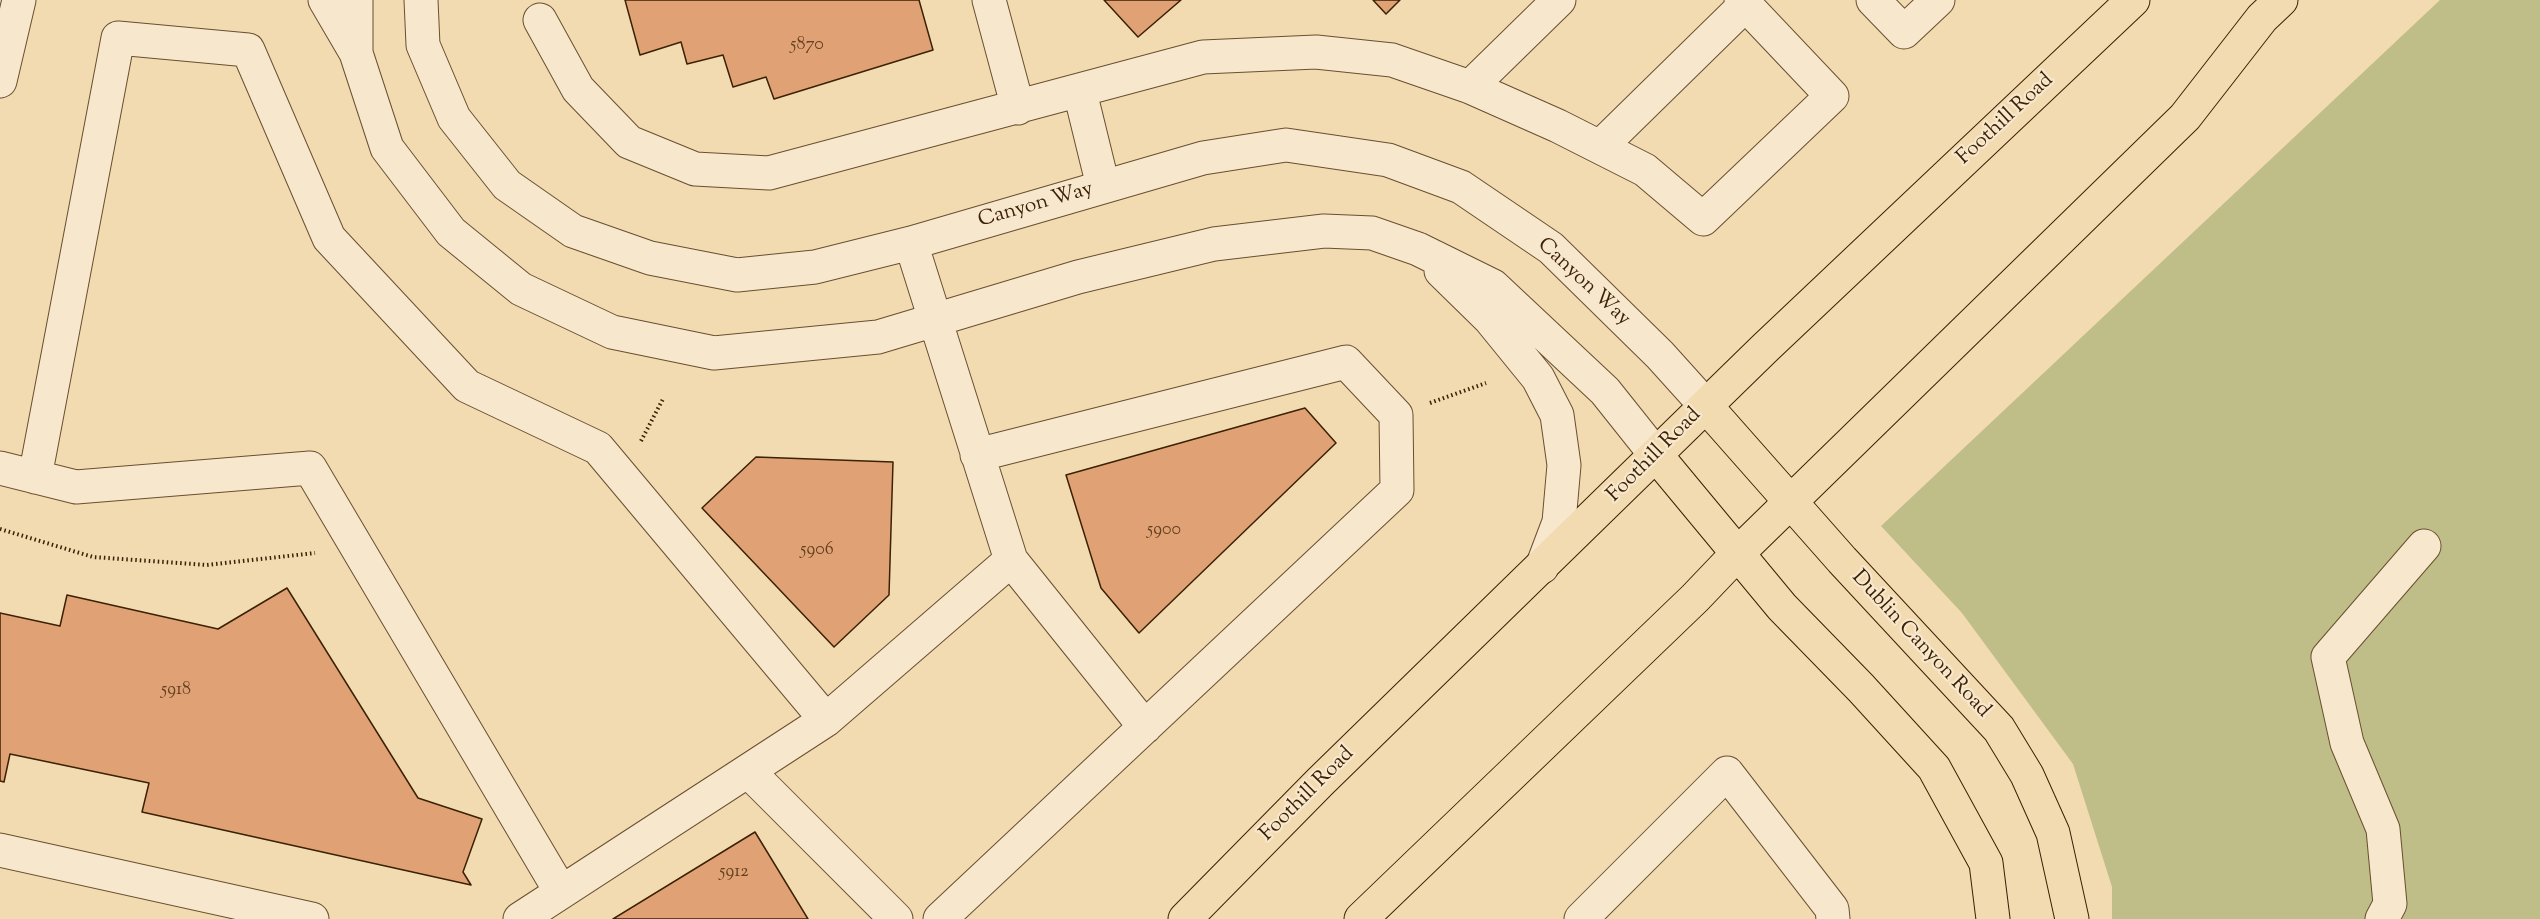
<!DOCTYPE html>
<style>
body{margin:0}
canvas{display:block;background:#f2dab1}
</style>
<canvas width="2540" height="919"></canvas>
<script>
const c = document.querySelector('canvas').getContext('2d');
c.lineJoin = 'round';
function fill(path, color) { c.fillStyle = color; c.fill(path, 'evenodd'); }
const toPath = rows => new Path2D(rows.map(r => 'M' + r).join(''));
function stroke(path, color, width, dash) { c.strokeStyle = color; c.lineWidth = width; c.lineCap = dash ? 'butt' : 'round'; c.setLineDash(dash || []); c.stroke(path); }
function write(font, color, halo, rows, align = 'center') {
  c.font = font + ' "Sorts Mill Goudy",serif'; c.lineWidth = 4.5; c.setLineDash([]); c.textBaseline = 'middle'; c.strokeStyle = halo; c.fillStyle = color; for (const [text, x, y, turn = 0] of rows) {
    c.save(); c.translate(x, y); c.rotate((+turn || 0) * Math.PI / 180); c.textAlign = isNaN(turn) ? turn : align; if (halo) c.strokeText(text, 0, 0); c.fillText(text, 0, 0); c.restore();
  }
}
fill(toPath([
 [2440,0,2540,0,2540,919,2112,919,2112,887,2073,764,1962,613,1881,526]
]), '#bfbe88');
const building = toPath([
 [625,0,919,0,933,50,774,99,766,77,733,87,723,55,687,64,681,42,640,55,625,0],
 [1104,0,1181,0,1138,37,1104,0],
 [1373,0,1400,0,1386,14,1373,0],
 [1305,408,1336,443,1139,633,1101,588,1066,475,1305,408],
 [756,457,893,462,889,595,834,647,702,508,756,457],
 [287,588,418,798,482,819,463,872,471,885,142,812,149,783,10,754,4,782,0,781,0,613,60,626,67,595,218,629,287,588],
 [755,832,808,919,613,919,755,832]
]);
fill(building, '#e0a274');
stroke(building, '#3b2105', 1.5);
const minor = toPath([
 [325,0,356,53,387,148,451,232,521,289,612,332,714,353,878,337,1078,277,1214,244,1324,231,1372,233,1418,249,1493,286,1605,391,1656,455],
 [421,0,423,45,454,118,507,185,573,231,650,258,737,275,815,267,911,243,1203,158,1286,145,1388,160,1461,187,1551,248,1660,355,1706,406],
 [989,0,1018,108],
 [1873,0,1904,32,1938,0],
 [540,20,578,89,629,142,695,169,769,173,1203,57,1316,52,1392,60,1470,87,1558,126,1645,170,1703,219,1832,96,1741,0],
 [356,53,356,0],
 [0,81,19,0],
 [1470,87,1559,0],
 [1080,92,1103,186],
 [1600,147,1745,5],
 [1441,271,1490,319,1538,378,1557,415,1564,465,1559,522,1542,567],
 [0,468,76,487,310,468,561,892],
 [35,477,118,38,248,50,329,238,467,386,598,448,826,720],
 [1011,560,1145,727],
 [748,771,896,919],
 [0,850,312,919],
 [520,919,826,720,1011,560,911,243],
 [940,919,1397,490,1396,415,1346,362,977,455],
 [1581,919,1727,773,1832,909,1833,919],
 [2382,919,2390,904,2383,829,2347,743,2328,657,2424,546]
]);
const major = toPath([
 [1706,406,1842,560,1999,729,2027,775,2053,833,2072,919],
 [1656,455,1782,607,1861,688,1934,768,1986,863,1993,919],
 [1185,919,1320,782,1765,348,2133,0],
 [1361,919,1695,598,1737,554,2185,117,2262,18,2281,0]
]);
stroke(minor, '#694f30', 35);
stroke(major, '#3b2105', 35);
stroke(toPath([
 [1430,403,1486,383],
 [641,441,663,399],
 [0,529,93,557,207,565,315,553]
]), '#3b2105', 4, [1.5, 3]);
stroke(minor, '#f7e7cc', 33);
stroke(major, '#f2dab1', 33);
write('18px', '#644121', null, [
 ["5870",807,46],
 ["5900",1164,531],
 ["5906",817,551],
 ["5918",176,691],
 ["5912",734,873]
]);
write('21px', '#3b2105', '#f7e7cc', [
 ["Foothill Road",2006,120,-43],
 ["Canyon Way",1036,206,-16],
 ["Canyon Way",1583,283,43],
 ["Foothill Road",1655,456,-45],
 ["Dublin Canyon Road",1920,645,47],
 ["Foothill Road",1308,795,-45]
]);
</script>
